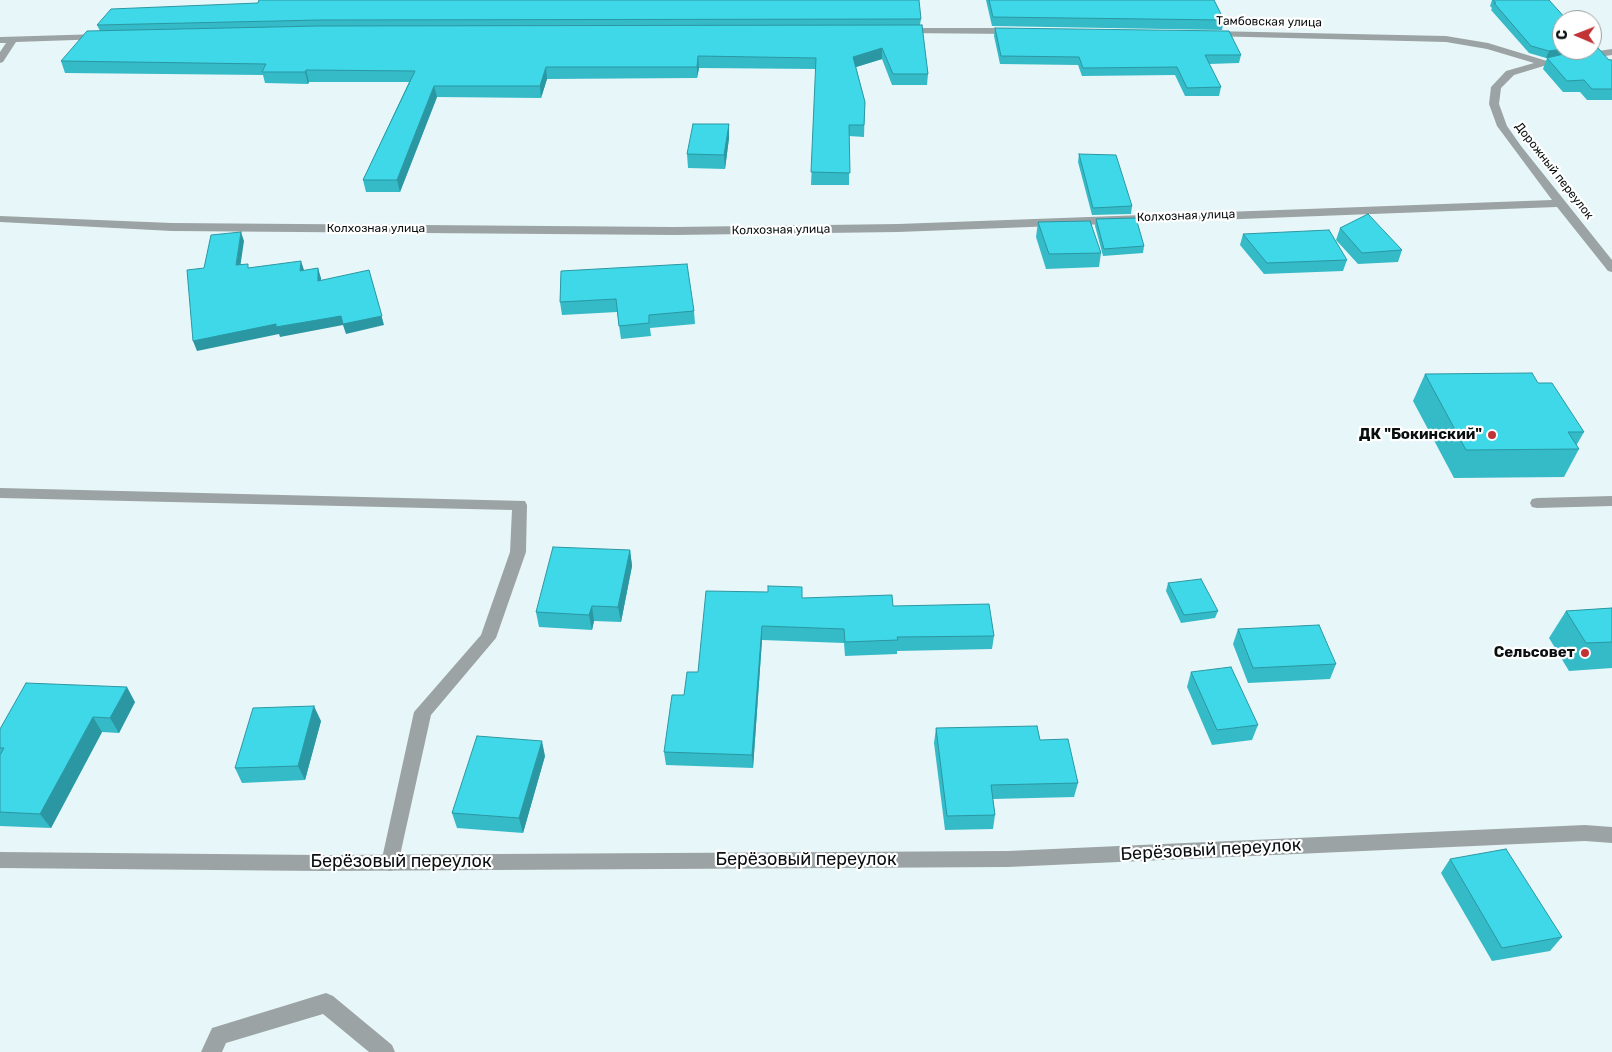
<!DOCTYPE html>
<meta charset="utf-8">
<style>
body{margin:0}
#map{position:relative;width:1612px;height:1052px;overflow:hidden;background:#e7f7f9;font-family:Rubik,sans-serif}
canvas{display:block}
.north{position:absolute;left:1552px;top:10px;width:50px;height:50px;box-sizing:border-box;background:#fff;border:1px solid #9d9f9f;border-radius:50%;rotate:271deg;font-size:14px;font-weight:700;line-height:20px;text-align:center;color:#0a1010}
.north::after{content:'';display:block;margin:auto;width:18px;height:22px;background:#c23335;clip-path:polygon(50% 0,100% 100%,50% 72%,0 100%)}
</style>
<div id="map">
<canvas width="1612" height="1052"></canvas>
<div class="north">С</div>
</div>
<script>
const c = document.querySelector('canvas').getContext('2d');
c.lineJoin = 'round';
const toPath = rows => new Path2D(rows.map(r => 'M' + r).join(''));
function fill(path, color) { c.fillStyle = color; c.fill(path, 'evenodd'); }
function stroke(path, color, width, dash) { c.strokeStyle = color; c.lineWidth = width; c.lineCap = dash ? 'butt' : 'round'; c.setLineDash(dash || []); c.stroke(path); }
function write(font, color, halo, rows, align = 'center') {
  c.font = font + ' Rubik,sans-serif'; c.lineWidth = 4.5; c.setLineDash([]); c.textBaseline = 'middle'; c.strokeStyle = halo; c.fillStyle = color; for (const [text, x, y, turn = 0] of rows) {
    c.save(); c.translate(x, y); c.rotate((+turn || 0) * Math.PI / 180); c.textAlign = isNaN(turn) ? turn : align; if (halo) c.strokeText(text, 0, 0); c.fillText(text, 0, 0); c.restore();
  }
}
fill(toPath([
 [0,488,525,501,527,505,526,552,496,638,431,715,397,869,390,871,383,869,381,863,414,712,481,635,510,552,512,510,0,498,0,488],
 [1612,496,1612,506,1537,508,1532,507,1530,503,1532,499,1537,498,1612,496],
 [326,993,333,996,392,1045,395,1052,369,1052,323,1014,226,1043,222,1052,201,1052,212,1028,326,993]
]), '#9ca3a4');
fill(toPath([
 [904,28,1013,28,1018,31,1013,34,901,33,899,31,904,28],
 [1211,31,1446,36,1488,43,1547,61,1547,65,1514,75,1501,88,1499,104,1507,126,1521,146,1612,260,1612,272,1608,271,1557,207,898,232,674,235,172,231,0,222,0,216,172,223,674,227,898,224,1552,200,1497,126,1489,104,1491,87,1506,71,1534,63,1487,49,1446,42,1208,36,1208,32,1211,31],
 [101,34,104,35,104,39,16,42,3,62,0,63,0,52,6,43,0,43,0,37,101,34],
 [1612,49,1612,55,1584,59,1579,56,1584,53,1612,49],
 [1585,825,1612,827,1612,843,1585,841,1008,867,322,871,0,868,0,852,322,855,1008,851,1585,825]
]), '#9ca3a4');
fill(toPath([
 [703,0,771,1,921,19,920,25,928,74,927,85,892,85,882,59,856,67,865,102,864,137,849,136,849,185,811,185,816,69,699,68,697,78,547,79,541,98,437,97,400,192,366,192,363,180,409,82,309,82,308,84,265,83,263,75,65,73,61,61,100,31,97,25],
 [986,0,1214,0,1224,20,1222,30,992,26],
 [1492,0,1549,0,1562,50,1612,60,1612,100,1587,100,1580,92,1563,92,1543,69,1547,58,1555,56,1546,58,1529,53,1491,10,1492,8,1490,6],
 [995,28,1241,55,1239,63,1209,64,1221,87,1219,96,1185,96,1175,75,1082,76,1078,65,1000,64,994,36],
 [729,124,729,138,725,169,688,168,687,154],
 [1079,154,1132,206,1131,214,1092,215,1078,162],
 [1096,219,1144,246,1143,253,1103,256,1095,226],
 [1038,222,1101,253,1099,267,1046,269,1036,237],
 [1340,228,1402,250,1398,262,1358,264,1336,240],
 [1243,234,1347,260,1343,271,1264,274,1240,245],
 [561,271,694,311,695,324,650,328,651,336,621,339,617,312,562,315,560,302],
 [1425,374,1538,383,1584,432,1576,446,1579,449,1564,477,1454,478,1413,401],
 [630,550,632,566,621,622,594,621,592,630,539,627,536,612],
 [1168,583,1218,611,1215,618,1181,623,1166,591],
 [802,598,893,606,994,636,992,649,897,651,897,654,845,656,844,643,762,640,753,768,666,765,664,752,684,695,698,672],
 [1612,608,1612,668,1569,671,1549,638,1566,611],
 [1238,629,1336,664,1330,679,1248,683,1233,644],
 [1191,672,1258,725,1252,740,1212,745,1187,687],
 [135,702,119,733,102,732,51,828,0,826,0,729],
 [321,721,305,780,242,783,235,768],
 [936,728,1040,740,1078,783,1074,797,993,799,995,815,993,829,945,830,934,743],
 [545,756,523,833,457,828,452,813],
 [1450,859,1562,937,1550,951,1492,961,1441,873]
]), '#35bac8');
fill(toPath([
 [882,48,882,59,853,68,853,57],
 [1562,49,1562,50,1586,50,1546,58,1549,51],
 [698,56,699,68,697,78,697,67],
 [546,67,547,79,541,98,540,86],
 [306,70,309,82,308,84,305,72],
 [434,86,437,97,400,192,397,180],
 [729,124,729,138,725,169,724,155],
 [241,232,244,241,239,275,236,265],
 [301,261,304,270,300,271],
 [318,268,321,278,321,290,318,281],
 [369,270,384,325,346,334,343,325,280,337,279,334,197,351,193,341],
 [630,550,632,566,621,622,618,607],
 [592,606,594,621,592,630,589,615],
 [762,626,762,640,753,768,752,755],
 [127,687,135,702,119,733,110,718],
 [314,706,321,721,305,780,298,766],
 [93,717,102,732,51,828,40,814],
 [542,741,545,756,523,833,519,818]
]), '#2b97a2');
const building = toPath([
 [259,0,919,0,921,19,320,20,97,25,111,9,258,3,259,0],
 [989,0,1214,0,1224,20,993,17,989,0],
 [1493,0,1549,0,1567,20,1562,20,1562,49,1549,51,1531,46,1494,3,1496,3,1493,0],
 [922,25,928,74,893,74,882,48,853,57,865,102,864,125,849,125,850,173,811,172,816,58,698,56,697,67,546,67,540,86,434,86,397,180,363,180,415,71,306,70,305,72,262,72,266,64,61,61,87,31,319,26,922,25],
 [995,28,1229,31,1241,55,1205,55,1221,87,1187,88,1177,67,1083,68,1079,57,1001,56,995,28],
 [1598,48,1609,60,1612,60,1612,89,1592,89,1584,80,1567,81,1547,58,1572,52,1592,50,1592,49,1598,48],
 [693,124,729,124,724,155,687,154,693,124],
 [1079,154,1116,155,1132,206,1093,208,1079,154],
 [1368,214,1402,250,1362,253,1340,228,1368,214],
 [1136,218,1144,246,1104,249,1096,219,1136,218],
 [1090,221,1101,253,1049,254,1038,222,1090,221],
 [1329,230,1347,260,1267,263,1243,234,1329,230],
 [241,232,236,265,248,264,248,268,301,261,300,271,318,268,318,281,369,270,382,316,343,324,341,316,276,327,276,324,193,341,187,270,204,268,211,235,241,232],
 [687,264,694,311,649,315,649,323,619,326,616,299,560,302,561,271,687,264],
 [1532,373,1538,383,1552,383,1584,432,1568,432,1579,449,1466,450,1425,374,1532,373],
 [553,547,630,550,618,607,592,606,589,615,536,612,553,547],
 [1201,579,1218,611,1184,615,1168,583,1201,579],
 [768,586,802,587,802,598,892,595,893,606,989,604,994,636,897,637,898,640,845,642,844,629,762,626,752,755,664,752,672,695,684,695,687,672,698,672,706,591,768,592,768,586],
 [1612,608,1612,642,1586,643,1566,611,1612,608],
 [1319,625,1336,664,1253,668,1238,629,1319,625],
 [1231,667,1258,725,1217,730,1191,672,1231,667],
 [26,683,127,687,110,718,93,717,40,814,0,812,0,755,4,748,0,748,0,729,26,683],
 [314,706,298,766,235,768,253,708,314,706],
 [1037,726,1040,740,1068,739,1078,783,991,785,995,815,947,816,936,728,1037,726],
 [477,736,542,741,519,818,452,813,477,736],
 [1506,849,1562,937,1502,948,1450,859,1506,849]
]);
fill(building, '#3ed8e8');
stroke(building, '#2b97a2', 1);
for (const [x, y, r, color] of [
 [1492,435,5,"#c23335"],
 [1585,653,5,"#c23335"]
]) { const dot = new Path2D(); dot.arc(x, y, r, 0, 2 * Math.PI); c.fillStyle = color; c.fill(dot); stroke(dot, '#fff', 2); }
write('12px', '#0a1010', '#fff', [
 ["Тамбовская улица",1269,22,1],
 ["Дорожный переулок",1554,171,52],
 ["Колхозная улица",1186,216,-2],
 ["Колхозная улица",376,229],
 ["Колхозная улица",781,230,-1]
]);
write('bold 15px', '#0a1010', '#fff', [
 ["ДК \"Бокинский\"",1482,435],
 ["Сельсовет",1575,653]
], 'right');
write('18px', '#0a1010', '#fff', [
 ["Берёзовый переулок",1211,850,-3],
 ["Берёзовый переулок",806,860],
 ["Берёзовый переулок",401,862]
]);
</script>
